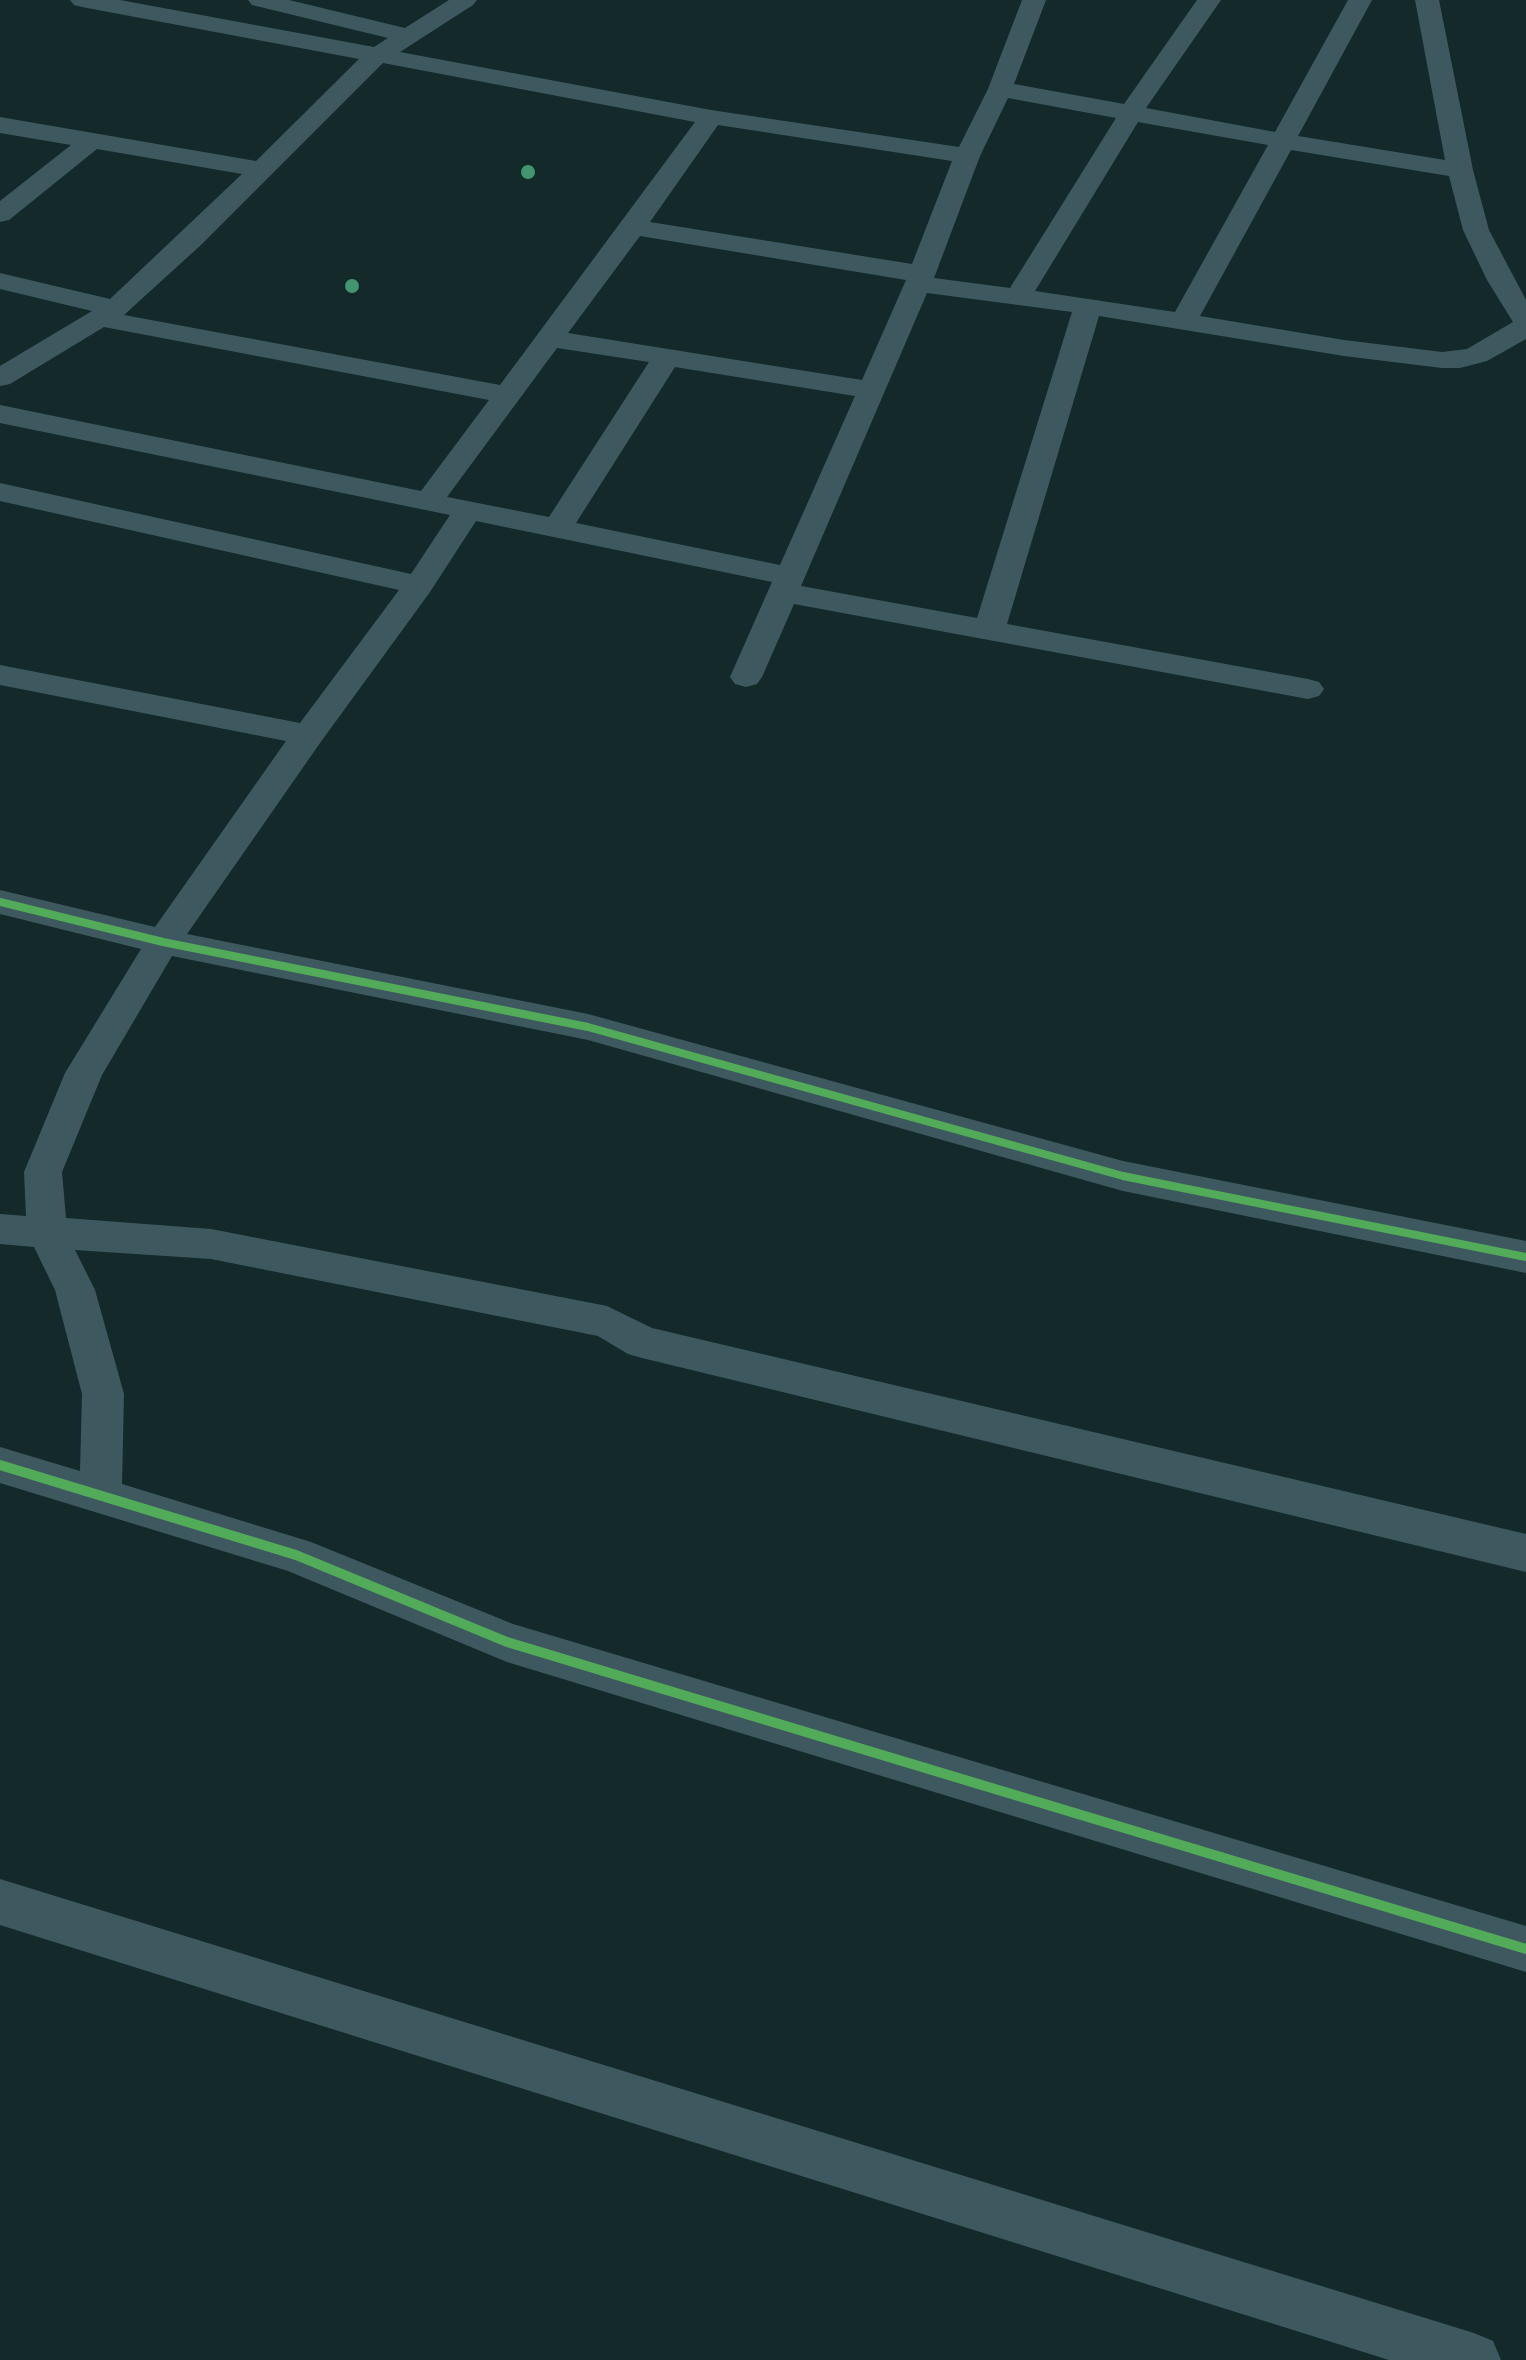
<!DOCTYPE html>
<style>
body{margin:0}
canvas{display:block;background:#14292a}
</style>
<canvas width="1526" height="2360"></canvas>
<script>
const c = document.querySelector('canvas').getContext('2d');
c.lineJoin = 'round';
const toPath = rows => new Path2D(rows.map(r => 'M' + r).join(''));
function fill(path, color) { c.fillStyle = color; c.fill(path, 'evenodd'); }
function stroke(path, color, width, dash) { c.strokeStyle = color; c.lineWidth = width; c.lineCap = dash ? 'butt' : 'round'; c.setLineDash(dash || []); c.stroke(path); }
fill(toPath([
 [70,0,120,0,374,47,388,38,252,5,248,0,289,0,405,28,449,0,477,0,473,5,400,52,711,110,959,147,988,89,1022,0,1046,0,1014,84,1124,104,1197,0,1221,0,1146,108,1275,132,1348,0,1372,0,1298,136,1445,160,1415,0,1439,0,1473,170,1489,230,1526,300,1526,339,1487,361,1460,368,1442,368,1344,356,1099,316,1007,624,1308,679,1319,682,1324,689,1319,696,1308,699,794,604,762,677,757,684,746,687,735,684,730,677,772,582,476,521,430,592,320,743,187,934,588,1014,1123,1161,1526,1241,1526,1273,1123,1191,588,1040,172,956,102,1075,62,1172,66,1218,211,1229,607,1306,652,1328,1526,1534,1526,1572,642,1358,628,1354,598,1336,211,1259,75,1250,95,1290,124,1394,122,1484,311,1542,513,1624,1526,1926,1526,1972,507,1662,288,1571,0,1483,0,1447,80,1471,82,1394,55,1290,34,1247,0,1244,0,1214,26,1216,24,1172,65,1073,141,949,0,914,0,890,155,927,286,741,0,685,0,665,300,723,399,590,0,501,0,483,411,574,450,515,0,423,0,405,421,491,489,400,104,327,10,384,0,386,0,366,92,311,0,289,0,273,110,299,242,174,97,149,9,220,0,222,0,201,71,145,0,133,0,117,256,161,359,59,82,7,74,5,70,0],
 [383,63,695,122,500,385,124,315,202,244,383,63],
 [1008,98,1116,118,1010,288,934,278,980,156,1008,98],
 [1138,122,1268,145,1175,312,1035,291,1138,122],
 [718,125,952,161,912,264,650,222,718,125],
 [1291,150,1449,176,1463,230,1487,280,1513,322,1467,349,1442,352,1344,340,1200,316,1291,150],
 [640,236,906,280,862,380,568,333,640,236],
 [927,293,1072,312,977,618,801,586,927,293],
 [557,348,649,362,549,517,447,497,557,348],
 [675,367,855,396,780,565,576,523,675,367],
 [0,1879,1474,2333,1493,2341,1501,2360,1389,2360,0,1925,0,1879]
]), '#3e5860');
stroke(toPath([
 [0,902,163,942,588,1027,1123,1176,1526,1257]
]), '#51ab58', 8);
stroke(toPath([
 [0,1465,296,1555,507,1642,1526,1949]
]), '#51ab58', 10);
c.fillStyle = '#439570';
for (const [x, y] of [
 [528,172],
 [352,286]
]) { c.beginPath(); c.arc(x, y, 7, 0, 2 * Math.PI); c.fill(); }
</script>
